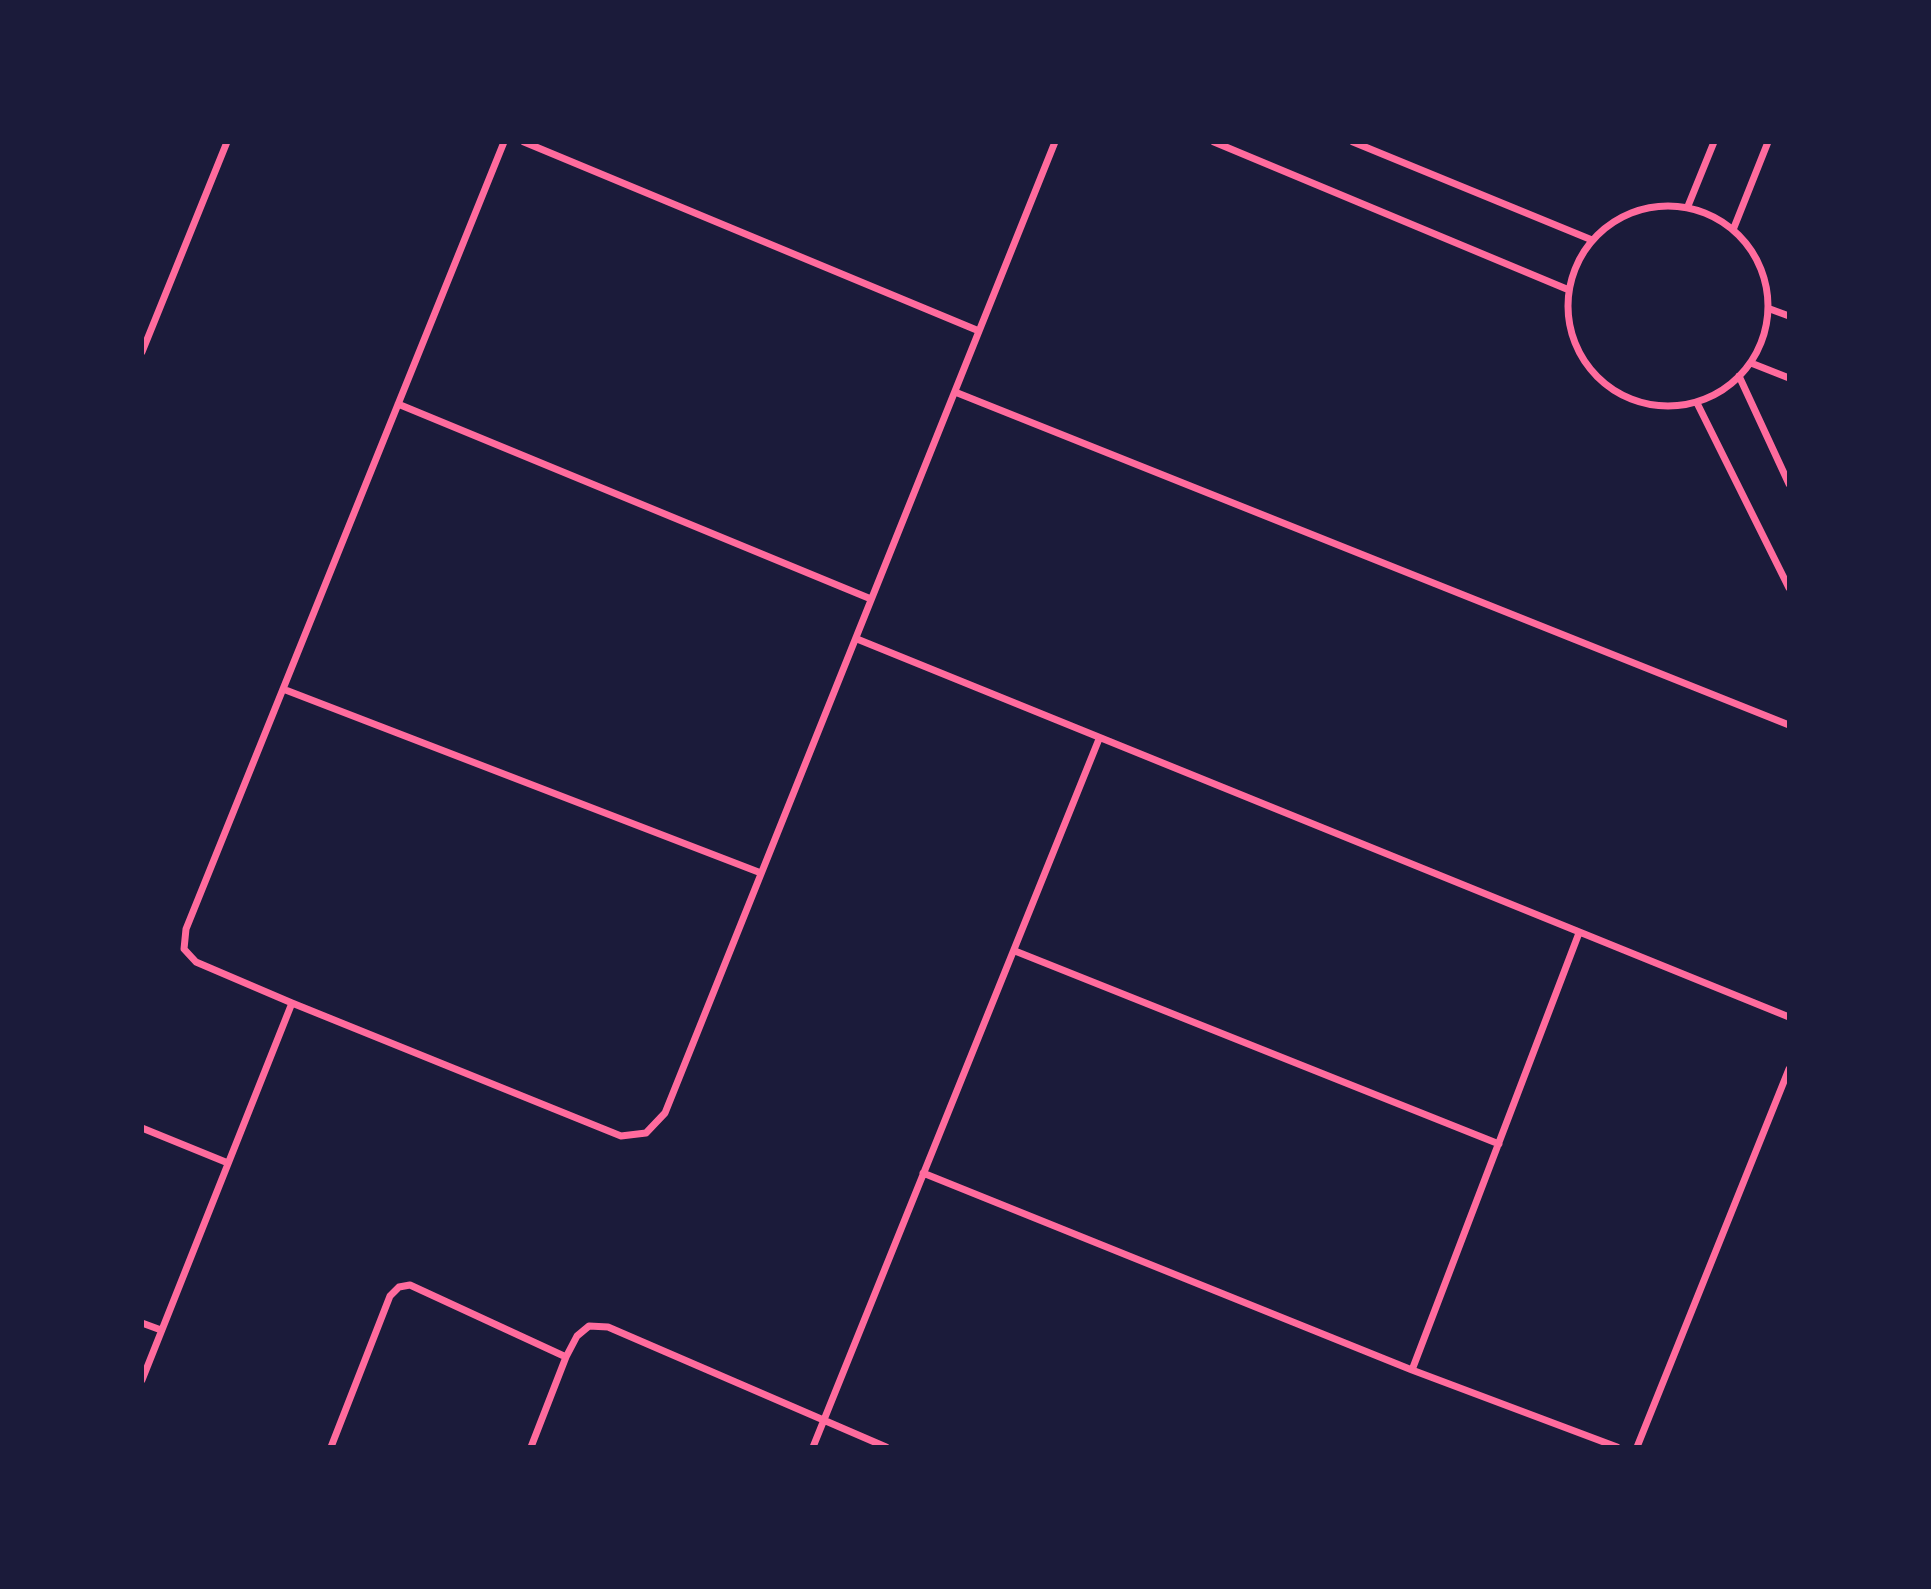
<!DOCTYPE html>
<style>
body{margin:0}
#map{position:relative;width:1931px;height:1589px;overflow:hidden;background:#1b1b3a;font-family:Jost,sans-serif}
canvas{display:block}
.frame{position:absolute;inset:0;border:144px solid #1b1b3a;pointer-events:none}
</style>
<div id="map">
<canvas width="1931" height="1589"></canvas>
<div class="frame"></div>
</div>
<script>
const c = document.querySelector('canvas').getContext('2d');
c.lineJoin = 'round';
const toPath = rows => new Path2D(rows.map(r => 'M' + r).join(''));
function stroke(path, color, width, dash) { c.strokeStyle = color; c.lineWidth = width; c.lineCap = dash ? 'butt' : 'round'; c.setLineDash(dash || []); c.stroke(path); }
stroke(toPath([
 [504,142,186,929,184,949,196,962,292,1003,621,1136,646,1133,665,1113,1055,142],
 [524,142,979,331],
 [1214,142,1569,290],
 [1353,142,1592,240],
 '1568 306a100 100 0 1 1 200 0a100 100 0 1 1-200 0Z',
 [1688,206,1714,142],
 [1733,230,1768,142],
 [1770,309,1789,316],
 [142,352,227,142],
 [1751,363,1789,378],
 [1739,376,1789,484],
 [955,392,1789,725],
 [1697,403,1789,588],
 [398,404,871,599],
 [857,639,1789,1017],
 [283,689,761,873],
 [1015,951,1499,1144],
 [142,1128,228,1163],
 [923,1173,1412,1370,1617,1447],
 [142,1323,161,1330],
 [1412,1370,1579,933],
 [142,1380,292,1003],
 [331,1447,390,1296,399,1287,410,1285,566,1357],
 [531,1447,566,1357,577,1336,589,1326,608,1327,886,1447],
 [813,1447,1099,739],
 [1637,1447,1789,1069]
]), '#ff6b9d', 7);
</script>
